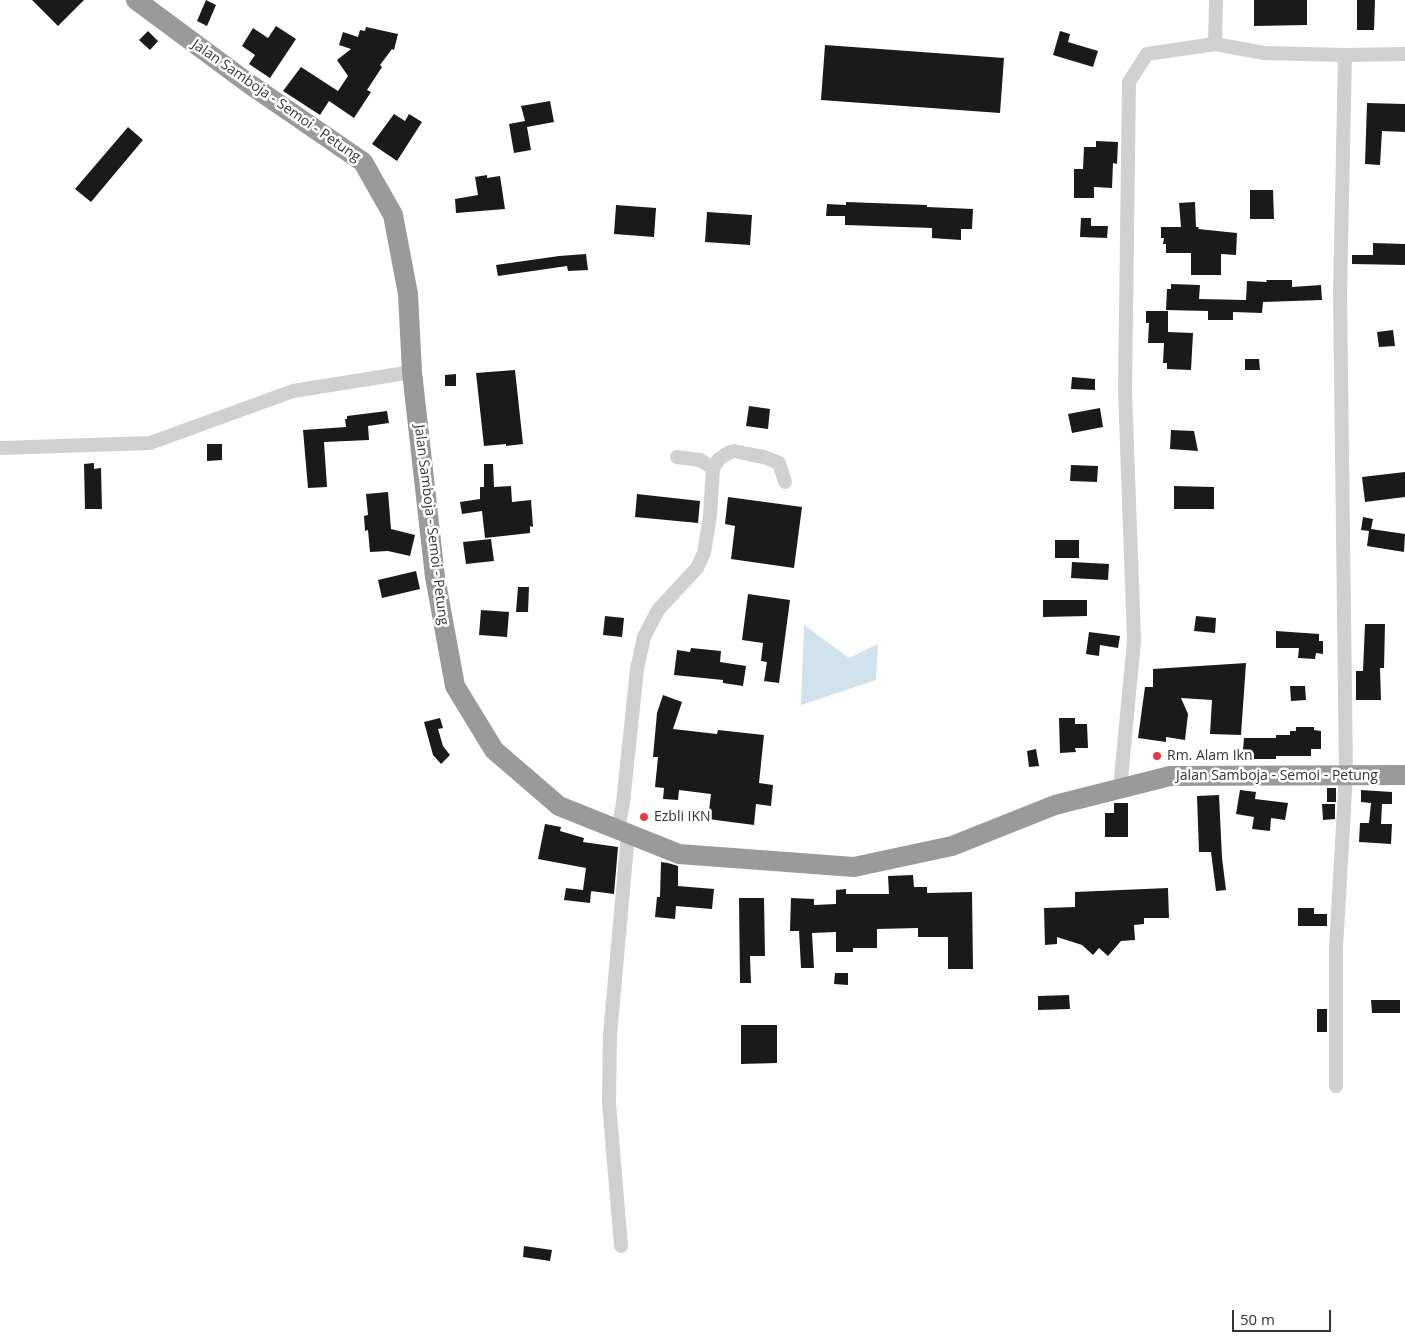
<!DOCTYPE html>
<style>
body{margin:0}
#map{position:relative;width:1405px;height:1343px;overflow:hidden;background:#fff;font-family:"Open Sans",sans-serif}
canvas{display:block}
.scale{position:absolute;left:1232px;top:1310px;width:99px;height:22px;box-sizing:border-box;border:2px solid #333;border-top:0;padding-left:6px;font-size:15px;line-height:18px;white-space:nowrap;color:#333;-webkit-text-stroke:4px #fff;paint-order:stroke}
</style>
<div id="map">
<canvas width="1405" height="1343"></canvas>
<div class="scale">50 m</div>
</div>
<script>
const c = document.querySelector('canvas').getContext('2d');
c.lineJoin = 'round';
function fill(path, color) { c.fillStyle = color; c.fill(path, 'evenodd'); }
const toPath = rows => new Path2D(rows.map(r => 'M' + r).join(''));
function stroke(path, color, width, dash) { c.strokeStyle = color; c.lineWidth = width; c.lineCap = dash ? 'butt' : 'round'; c.setLineDash(dash || []); c.stroke(path); }
function write(font, color, halo, rows, align = 'center') {
  c.font = font + ' "Open Sans",sans-serif'; c.lineWidth = 5; c.setLineDash([]); c.textBaseline = 'middle'; c.strokeStyle = halo; c.fillStyle = color; for (const [text, x, y, turn = 0] of rows) {
    c.save(); c.translate(x, y); c.rotate((+turn || 0) * Math.PI / 180); c.textAlign = isNaN(turn) ? turn : align; if (halo) c.strokeText(text, 0, 0); c.fillText(text, 0, 0); c.restore();
  }
}
fill(toPath([
 [804,625,849,658,878,644,876,680,801,705]
]), '#cfe2ee');
fill(toPath([
 [32,0,84,0,58,26],
 [206,0,216,5,207,26,197,21],
 [1254,0,1307,0,1307,25,1254,26],
 [1357,0,1375,0,1374,30,1357,30],
 [276,26,296,39,270,78,249,64,255,55,242,46,253,28,268,38],
 [366,27,398,34,394,50,392,49,380,65,382,67,367,90,371,92,354,118,329,101,320,115,283,91,301,67,338,91,348,76,337,60,351,49,339,45,343,32,358,37,360,30,365,31],
 [148,31,158,41,150,50,139,40],
 [1060,31,1070,34,1068,42,1098,51,1093,67,1053,55],
 [825,45,1004,58,1000,113,821,100],
 [550,101,554,122,527,127,531,150,514,153,509,124,525,121,521,106],
 [1367,103,1405,104,1405,132,1382,131,1380,165,1365,164],
 [394,114,405,121,409,114,422,122,397,161,372,144],
 [128,127,143,140,91,202,75,189],
 [1096,141,1118,142,1117,164,1113,163,1112,188,1094,187,1094,198,1074,198,1074,169,1083,169,1084,147,1096,147],
 [487,175,487,178,500,176,505,209,456,213,455,199,478,195,475,177],
 [1250,190,1273,190,1274,219,1250,219],
 [846,202,927,205,927,207,973,209,972,229,961,229,961,240,932,238,932,228,845,225,845,216,826,216,827,204,846,205],
 [1195,202,1196,227,1199,227,1198,229,1237,233,1236,255,1221,254,1221,275,1191,275,1191,253,1166,253,1166,244,1163,244,1164,238,1161,238,1161,227,1181,227,1179,203],
 [616,205,656,208,654,237,614,234],
 [707,212,752,215,750,245,705,242],
 [1081,218,1091,218,1091,226,1108,226,1107,238,1080,237],
 [1373,243,1405,244,1405,265,1352,264,1352,255,1373,255],
 [586,254,588,270,568,271,567,266,498,276,496,265,559,256],
 [1266,280,1292,280,1292,287,1321,285,1322,300,1263,302,1262,313,1233,312,1233,320,1208,320,1208,311,1166,310,1167,289,1171,289,1171,284,1200,285,1199,299,1246,300,1247,281,1267,282],
 [1146,311,1168,311,1168,332,1193,333,1191,370,1167,369,1167,363,1163,363,1164,343,1148,343,1149,323,1146,323],
 [1393,330,1395,346,1379,347,1377,332],
 [1245,359,1259,359,1260,370,1245,370],
 [515,370,523,444,506,446,506,444,484,446,476,373],
 [456,374,456,386,445,386,445,375],
 [1072,377,1095,379,1095,390,1071,389],
 [749,406,770,409,768,429,746,426],
 [1100,408,1103,427,1072,433,1068,414],
 [387,411,389,423,368,426,369,440,324,442,327,487,308,488,303,430,346,427,345,419,347,419,347,416],
 [1171,430,1194,431,1198,451,1170,449],
 [207,444,222,444,222,460,207,461],
 [94,463,94,469,101,468,102,509,85,509,84,464],
 [484,464,493,464,494,487,511,486,512,502,531,500,533,527,530,526,530,533,485,538,482,511,462,514,460,502,480,499,480,487,484,487],
 [1071,465,1098,466,1097,482,1070,481],
 [1405,472,1405,497,1365,502,1362,477],
 [1174,486,1214,487,1214,509,1174,509],
 [388,492,391,529,415,535,410,556,388,551,370,552,368,530,365,531,364,516,368,515,366,494],
 [637,494,700,501,698,523,635,517],
 [728,497,802,507,794,568,731,559,735,526,725,524],
 [1363,517,1373,519,1371,529,1405,534,1404,552,1367,546,1369,531,1361,530],
 [491,539,494,561,466,564,463,542],
 [1055,540,1079,540,1079,558,1055,558],
 [1072,562,1109,564,1108,580,1071,578],
 [416,571,420,589,382,598,378,580],
 [518,587,529,587,528,612,516,612],
 [748,594,790,600,779,683,764,681,767,662,761,661,763,643,742,640],
 [1043,600,1087,600,1087,616,1043,617],
 [481,610,509,612,507,637,479,635],
 [605,616,624,618,622,637,603,635],
 [1196,616,1216,618,1215,633,1194,631],
 [1365,624,1385,624,1384,668,1380,668,1381,700,1356,700,1356,671,1363,671],
 [1276,631,1319,634,1319,641,1323,641,1323,654,1316,653,1315,659,1298,658,1299,648,1276,648],
 [1089,632,1120,636,1118,648,1100,645,1099,656,1086,654],
 [691,648,721,651,720,662,746,666,743,686,723,683,723,680,674,675,677,650,690,652],
 [1246,663,1241,735,1210,734,1212,700,1181,698,1188,714,1185,740,1166,737,1166,742,1138,738,1145,687,1153,687,1153,669],
 [1290,686,1305,686,1306,700,1291,701],
 [663,695,682,702,673,729,717,734,718,730,764,735,759,783,773,785,771,806,756,804,754,825,708,819,711,794,679,790,678,800,663,799,664,788,655,787,658,757,653,757,657,713],
 [440,718,443,728,438,729,443,746,450,755,441,764,433,755,424,722],
 [1059,718,1075,718,1075,724,1087,724,1088,748,1075,748,1076,752,1060,753],
 [1296,727,1314,727,1314,730,1321,731,1321,749,1311,749,1311,756,1276,756,1276,759,1253,759,1253,762,1242,761,1244,738,1276,738,1276,735,1290,735,1290,731,1296,731],
 [1036,749,1039,766,1029,767,1027,751],
 [1327,788,1336,788,1336,802,1327,802],
 [1240,790,1256,792,1255,799,1288,803,1285,820,1271,818,1270,831,1252,829,1254,817,1236,814],
 [1361,790,1392,792,1392,804,1382,804,1381,824,1392,824,1391,844,1359,842,1360,823,1369,823,1371,803,1361,802],
 [1219,795,1222,858,1226,890,1216,891,1211,852,1199,852,1197,796],
 [1114,803,1128,803,1128,837,1105,837,1105,813,1114,813],
 [1322,804,1335,804,1335,819,1323,820],
 [545,824,561,827,560,831,584,838,583,842,618,847,614,894,583,890,586,868,538,859],
 [661,862,668,863,678,866,678,886,714,889,712,909,676,906,675,919,655,917,657,897,660,897],
 [913,875,914,887,927,887,927,893,972,892,973,969,948,969,948,937,918,937,918,928,877,929,877,948,853,948,853,952,836,952,836,932,812,933,814,968,801,968,799,931,790,931,791,898,814,899,814,905,836,904,836,890,846,889,846,894,889,894,888,876],
 [566,888,591,891,590,903,564,900],
 [1168,888,1169,918,1144,918,1144,924,1134,925,1135,940,1121,941,1108,956,1099,948,1093,955,1082,945,1057,937,1057,944,1045,945,1044,908,1075,907,1075,892],
 [739,898,764,898,765,956,750,956,751,983,740,983],
 [1298,908,1314,908,1314,914,1327,914,1327,926,1298,926],
 [835,973,848,973,848,985,834,984],
 [1069,995,1070,1009,1038,1010,1038,996],
 [1371,1000,1400,1000,1400,1013,1372,1013],
 [1317,1009,1327,1009,1327,1032,1317,1032],
 [741,1025,777,1025,777,1063,741,1064],
 [524,1246,552,1250,550,1261,523,1257]
]), '#1a1a1a');
stroke(toPath([
 [1215,44,1216,0],
 [0,448,150,443,293,391,412,372],
 [677,457,700,460,713,468],
 [1120,789,1134,641,1125,390,1129,82,1147,54,1215,44,1264,53,1345,55,1405,54],
 [618,830,623,803,637,669,644,637,658,610,697,568,704,553,710,516,713,468,719,459,728,453,734,451,748,454,764,457,779,463,785,482],
 [1336,1086,1336,948,1346,774,1340,294,1345,55],
 [621,1246,609,1103,610,1035,628,834]
]), '#d0d0d0', 14);
stroke(toPath([
 [136,0,248,83,363,162,393,215,408,294,412,372,435,577,455,686,494,750,559,806,679,854,854,867,952,846,1055,805,1170,776,1405,775]
]), '#9a9a9a', 20);
for (const [x, y, r, color] of [
 [1157,756,5,"#e63946"],
 [644,817,5,"#e63946"]
]) { const dot = new Path2D(); dot.arc(x, y, r, 0, 2 * Math.PI); c.fillStyle = color; c.fill(dot); stroke(dot, '#fff', 2); }
write('14px', '#333', '#fff', [
 ["Jalan Samboja - Semoi - Petung",276,101,35],
 ["Jalan Samboja - Semoi - Petung",431,525,83],
 ["Jalan Samboja - Semoi - Petung",1277,776]
]);
write('14px', '#333', '#fff', [
 ["Rm. Alam Ikn",1167,756],
 ["Ezbli IKN",654,817]
], 'left');
</script>
